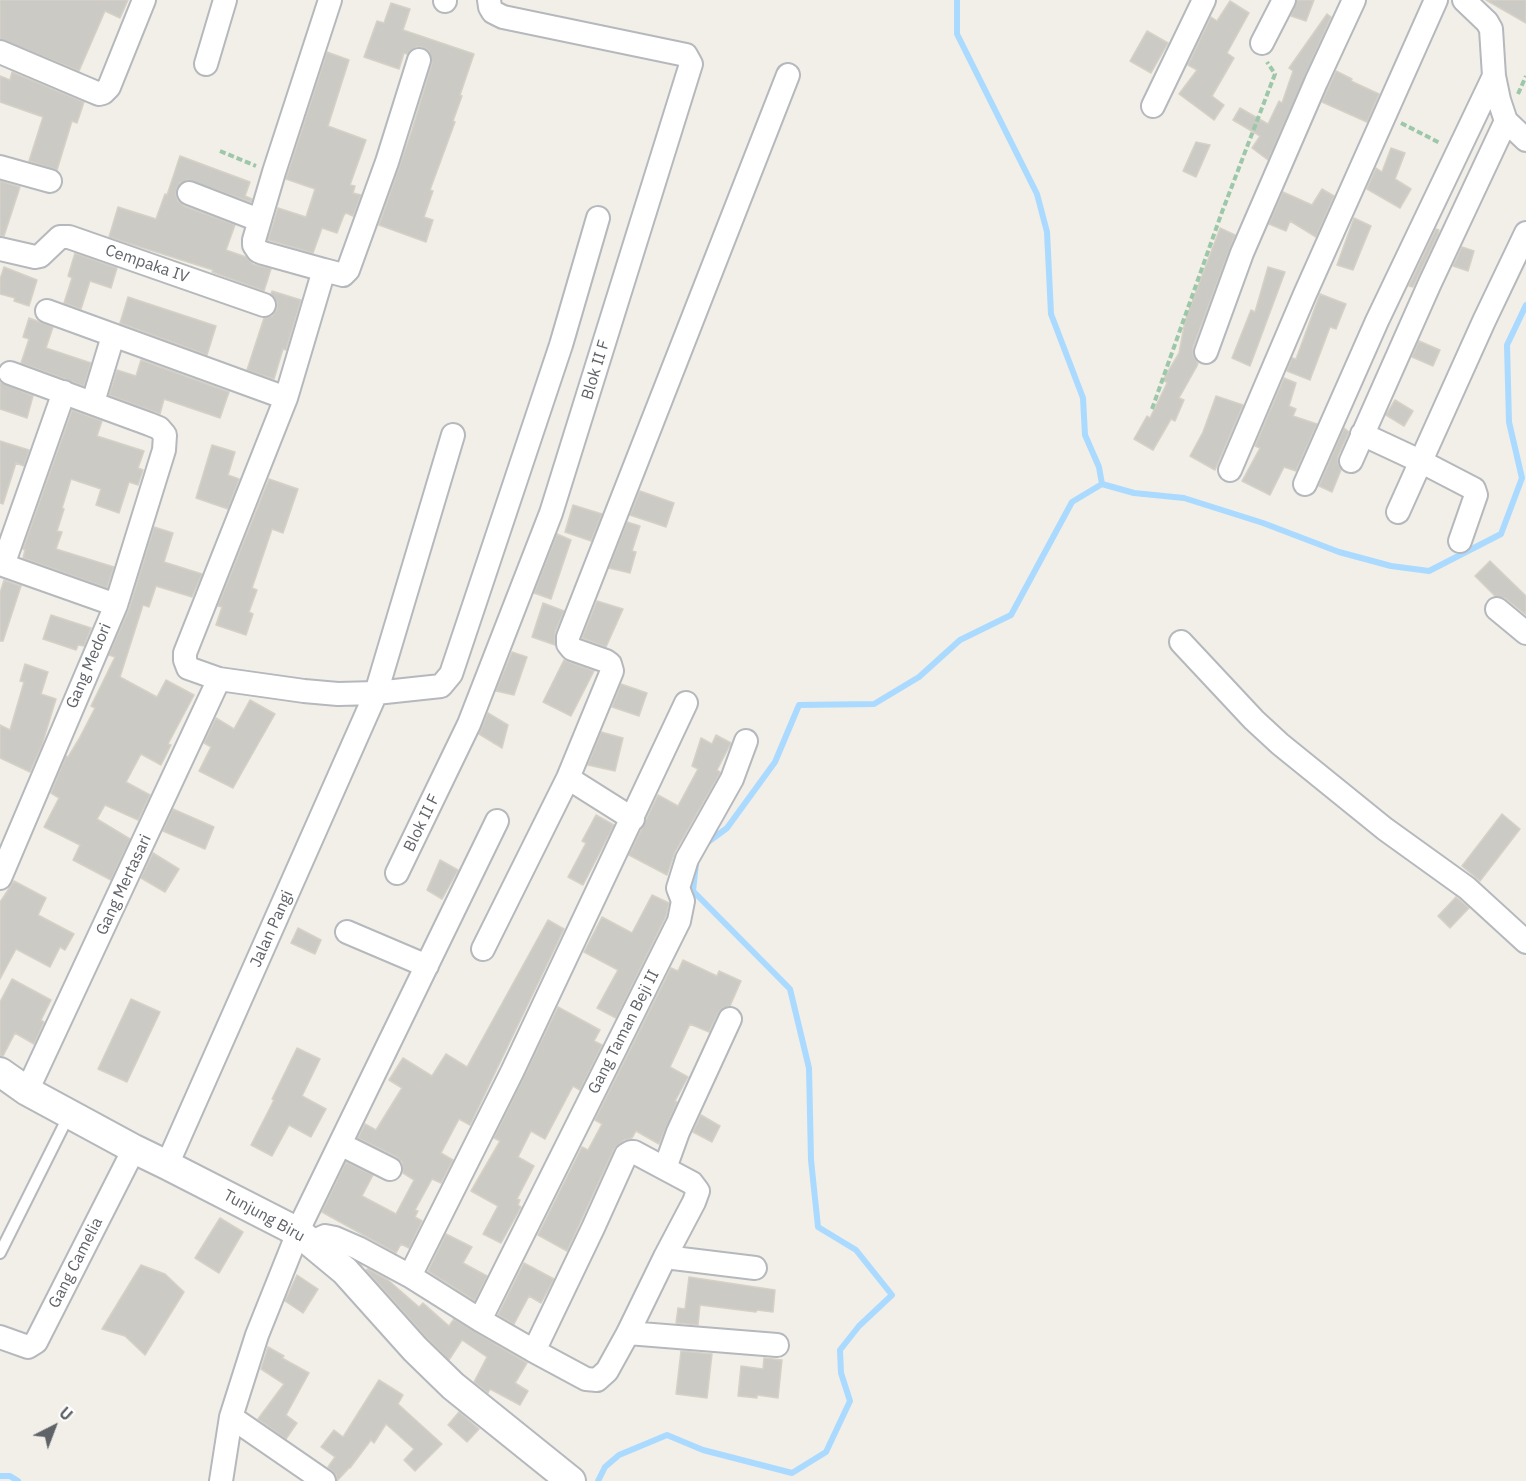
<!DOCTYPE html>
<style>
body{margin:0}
#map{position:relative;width:1526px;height:1481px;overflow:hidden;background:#f1efe8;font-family:"IBM Plex Sans",sans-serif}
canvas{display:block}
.north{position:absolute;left:24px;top:1397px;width:60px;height:60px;-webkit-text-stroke:4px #fff;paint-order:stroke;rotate:42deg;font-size:16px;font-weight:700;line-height:24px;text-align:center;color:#5f6368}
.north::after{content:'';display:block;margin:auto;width:21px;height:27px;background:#5f6368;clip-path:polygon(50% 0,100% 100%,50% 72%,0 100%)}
</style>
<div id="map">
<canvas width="1526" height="1481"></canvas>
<div class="north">U</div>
</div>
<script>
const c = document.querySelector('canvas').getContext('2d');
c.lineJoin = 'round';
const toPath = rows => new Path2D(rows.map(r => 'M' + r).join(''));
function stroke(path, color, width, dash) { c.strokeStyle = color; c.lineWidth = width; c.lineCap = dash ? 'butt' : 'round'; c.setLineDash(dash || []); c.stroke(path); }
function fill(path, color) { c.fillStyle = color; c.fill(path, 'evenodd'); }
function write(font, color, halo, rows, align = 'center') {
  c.font = font + ' "IBM Plex Sans",sans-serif'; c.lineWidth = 4.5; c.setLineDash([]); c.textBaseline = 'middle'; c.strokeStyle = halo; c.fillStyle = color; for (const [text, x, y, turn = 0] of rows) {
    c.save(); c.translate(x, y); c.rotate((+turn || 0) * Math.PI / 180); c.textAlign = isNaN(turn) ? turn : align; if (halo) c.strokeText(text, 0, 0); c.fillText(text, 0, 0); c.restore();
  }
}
stroke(toPath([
 [957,0,957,34,1037,194,1047,232,1051,314,1083,398,1085,435,1099,467,1102,484],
 [704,845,727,828,775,762,799,705,874,704,919,677,960,640,1011,615,1072,502,1102,484,1134,493,1184,498,1263,523,1339,552,1391,566,1429,571,1501,534,1522,478,1509,422,1507,345,1526,305],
 [0,1476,10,1476,18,1481],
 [598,1481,605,1467,619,1455,667,1435,703,1450,792,1473,826,1452,850,1401,841,1373,840,1350,859,1326,892,1295,856,1250,818,1227,811,1160,809,1068,790,989,693,891,696,864]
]), '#aadaff', 6);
const building = toPath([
 [0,0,128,0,120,18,105,11,79,71,0,39,0,0],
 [1297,0,1314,0,1306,21,1291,16,1297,0],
 [1486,0,1526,0,1526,23,1486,0],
 [1230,1,1249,13,1227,53,1234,58,1212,96,1224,105,1214,120,1179,94,1197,70,1188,65,1211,17,1217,21,1230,1],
 [391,3,410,9,403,30,474,54,460,95,462,96,453,121,455,122,430,190,433,191,424,217,433,220,426,242,379,225,412,130,432,63,429,51,422,47,416,47,407,54,404,53,399,69,364,57,377,21,384,23,391,3],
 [1327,14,1331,17,1268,160,1252,148,1260,136,1233,120,1240,108,1268,124,1279,101,1282,103,1293,71,1289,68,1327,14],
 [1147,31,1168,43,1151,73,1130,61,1147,31],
 [327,52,349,60,328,126,366,140,350,185,355,186,353,193,361,195,353,216,346,213,344,215,337,233,322,228,313,253,268,240,278,208,306,217,315,189,286,179,327,52],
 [1336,71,1352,79,1351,81,1379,94,1367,122,1322,102,1336,71],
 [12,72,84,102,77,123,72,121,57,170,29,161,43,117,0,102,0,76,10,80,12,72],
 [1196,142,1210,145,1196,177,1183,171,1196,142],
 [1391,148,1405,153,1395,179,1411,189,1400,208,1367,189,1376,168,1382,172,1391,148],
 [180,156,250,182,245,196,252,199,251,202,188,180,180,183,177,188,176,195,178,201,184,206,235,225,226,250,246,257,253,264,271,269,264,291,212,272,213,270,109,237,118,207,156,219,165,194,167,195,180,156],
 [0,181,20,187,4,236,0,236,0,181],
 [1322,189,1334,196,1316,237,1290,221,1286,231,1269,224,1283,192,1312,205,1322,189],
 [1354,218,1371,226,1353,270,1337,265,1354,218],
 [1220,228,1235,235,1193,347,1193,355,1198,363,1197,366,1179,398,1184,400,1175,421,1171,419,1153,450,1134,439,1147,416,1150,418,1167,383,1163,380,1179,353,1185,321,1220,228],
 [1436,229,1439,230,1438,234,1413,287,1409,286,1436,229],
 [1462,247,1474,251,1468,271,1453,266,1462,247],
 [75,253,117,268,111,288,90,281,81,309,64,303,72,278,68,276,75,253],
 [4,267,37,280,29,306,14,301,15,298,0,294,0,279,4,267],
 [1268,267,1285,272,1250,366,1232,358,1251,310,1255,312,1268,267],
 [272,291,301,300,286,350,283,349,274,379,247,370,264,318,272,316,277,309,277,302,271,294,272,291],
 [1320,294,1346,304,1336,329,1330,327,1310,380,1287,371,1292,358,1296,359,1320,294],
 [128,297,216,326,207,355,120,323,128,297],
 [29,318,53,327,46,348,91,363,84,386,21,363,29,339,23,337,29,318],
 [1419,341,1440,350,1433,366,1412,357,1419,341],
 [141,360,229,392,220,418,164,399,160,414,109,395,117,370,136,376,141,360],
 [1284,378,1296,383,1289,406,1296,409,1293,416,1317,424,1296,471,1284,467,1270,495,1242,481,1260,448,1255,446,1284,378],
 [0,382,33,396,27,418,0,409,0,382],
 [1216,396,1243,405,1215,470,1190,456,1203,432,1216,396],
 [1395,400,1413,411,1404,426,1386,415,1395,400],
 [72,410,102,421,97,436,144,451,138,468,143,470,138,485,129,482,119,513,96,505,101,489,71,479,62,508,64,509,57,531,62,532,56,549,114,567,107,588,23,558,25,550,23,549,72,410],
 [1344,428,1349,432,1338,456,1338,463,1341,470,1332,492,1319,486,1344,428],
 [0,441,29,450,24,466,16,463,3,504,0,503,0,441],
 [212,445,235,452,228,475,239,479,228,509,196,498,212,445],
 [269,479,298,489,283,533,272,529,252,588,257,590,249,612,253,614,246,635,216,625,222,607,218,606,269,479],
 [640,491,674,503,666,527,630,515,640,491],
 [573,505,602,514,591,541,565,532,573,505],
 [627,522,640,526,632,551,636,552,630,573,609,568,627,522],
 [154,527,173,533,164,562,202,574,192,597,156,586,149,607,143,605,120,677,157,697,166,680,194,695,168,744,171,745,161,765,141,754,126,782,150,795,138,820,105,805,97,819,130,839,111,880,73,860,80,845,44,827,59,798,51,793,66,756,68,757,79,739,95,708,91,706,115,657,109,655,129,609,154,527],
 [557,534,571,540,551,599,534,593,557,534],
 [1490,561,1526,596,1526,615,1505,598,1495,596,1475,576,1490,561],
 [4,580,21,586,3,641,0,641,0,593,4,580],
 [597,601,623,609,606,647,582,638,597,601],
 [543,603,564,611,555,632,555,645,532,637,543,603],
 [51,615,91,628,84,646,78,645,76,650,43,639,51,615],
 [512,652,527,657,514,695,496,691,512,652],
 [564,660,594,671,571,716,543,702,564,660],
 [25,664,48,672,41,694,56,699,42,745,30,772,0,758,0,725,10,730,24,682,20,681,25,664],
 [621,684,647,693,639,716,612,707,621,684],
 [250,700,275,714,233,788,199,771,211,747,204,743,216,718,234,729,250,700],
 [488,713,508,725,502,748,479,734,488,713],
 [601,732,623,738,615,771,588,765,601,732],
 [716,735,731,743,717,770,720,772,720,773,675,852,667,875,629,855,658,795,678,806,698,769,692,766,701,738,712,744,716,735],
 [173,809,214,827,205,849,163,831,173,809],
 [1502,814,1520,829,1480,881,1462,866,1502,814],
 [596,815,614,825,583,885,568,877,586,843,582,841,596,815],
 [153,853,179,869,165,892,141,878,153,853],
 [440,860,458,870,442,899,427,890,440,860],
 [14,881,46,898,38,915,74,934,65,950,60,947,50,967,16,949,0,979,0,902,14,881],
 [652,895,669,903,666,916,616,1018,597,1008,618,970,584,952,602,917,632,933,652,895],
 [1456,897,1469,908,1450,928,1438,916,1456,897],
 [548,920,564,929,470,1125,459,1119,441,1153,453,1160,441,1183,432,1179,415,1210,418,1211,415,1217,422,1221,409,1248,401,1244,396,1253,322,1212,346,1162,373,1175,362,1196,396,1214,414,1180,403,1173,402,1162,397,1157,358,1138,365,1124,376,1130,402,1088,389,1080,403,1058,432,1076,446,1054,467,1067,548,920],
 [298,928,321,940,315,954,291,943,298,928],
 [683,960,717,976,719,971,741,981,730,1006,723,1008,718,1013,709,1032,690,1024,670,1067,688,1077,675,1101,677,1102,659,1144,636,1131,632,1138,624,1140,614,1149,567,1251,538,1235,582,1147,588,1150,602,1124,595,1120,671,968,678,971,683,960],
 [12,979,51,1000,41,1020,44,1022,34,1044,15,1033,3,1056,0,1056,0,1002,12,979],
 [131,999,160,1012,127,1082,98,1069,131,999],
 [558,1007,600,1030,594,1041,602,1045,580,1090,573,1086,545,1139,531,1131,518,1157,534,1166,517,1199,520,1200,518,1205,521,1207,501,1243,483,1234,498,1206,471,1191,500,1141,494,1138,558,1007],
 [297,1048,320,1059,302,1096,326,1109,311,1137,289,1125,272,1156,251,1145,274,1100,272,1099,297,1048],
 [701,1115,720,1126,712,1142,693,1132,701,1115],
 [220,1218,243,1232,219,1273,195,1258,220,1218],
 [446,1234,472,1247,463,1263,487,1276,475,1301,428,1271,446,1234],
 [524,1263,554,1279,541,1303,529,1296,514,1324,498,1315,524,1263],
 [141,1265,165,1274,184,1292,145,1355,125,1336,102,1329,141,1265],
 [368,1269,388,1280,419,1307,423,1303,449,1326,454,1319,527,1363,515,1383,528,1391,520,1405,490,1389,488,1393,474,1382,487,1357,462,1340,449,1360,427,1338,366,1270,368,1269],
 [297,1275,318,1289,303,1313,285,1301,297,1275],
 [689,1277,775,1290,773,1312,757,1310,756,1312,700,1305,698,1325,676,1323,678,1308,685,1309,689,1277],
 [268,1347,284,1356,282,1358,309,1373,286,1415,297,1423,286,1439,258,1419,284,1384,261,1369,268,1347],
 [681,1351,712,1354,707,1398,676,1394,681,1351],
 [764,1358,782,1360,778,1398,757,1395,757,1398,738,1396,741,1366,763,1369,764,1358],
 [379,1380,403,1395,398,1404,442,1444,415,1471,404,1460,414,1449,386,1424,374,1443,371,1440,350,1468,349,1468,337,1481,336,1475,328,1467,335,1457,321,1447,334,1430,343,1437,379,1380],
 [459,1412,479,1429,467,1442,448,1425,459,1412]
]);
fill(building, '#cccac5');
stroke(building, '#d6d1c6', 1.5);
const service = toPath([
 [0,1253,69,1115]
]);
const minor = toPath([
 [330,0,274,172,254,240,254,245,258,251,263,253,324,270,286,398,185,653,185,660,188,668,219,679,304,691,338,694,376,693,441,686,451,674,561,345,598,218],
 [1464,0,1487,22,1491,29,1494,76,1499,100,1506,121,1526,140],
 [445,1,445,0],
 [1262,43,1284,0],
 [0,52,92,91,99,94,103,93,109,87,144,0],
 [206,64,225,0],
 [1153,106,1204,0],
 [0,167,50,181],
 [189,193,259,220],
 [0,249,35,257,40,256,60,237,69,237,264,305],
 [324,270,343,275,348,270,387,162,419,60],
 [47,311,286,398],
 [1206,352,1242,253,1316,82,1354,0],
 [64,392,3,565,116,605],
 [93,402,113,336],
 [1362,434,1422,462,1474,489,1476,495,1460,541],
 [1351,461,1430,283,1506,121],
 [1230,470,1305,294,1436,0],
 [1305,484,1377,321,1494,76],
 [1398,512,1484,321,1526,233],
 [1497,609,1526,633],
 [1181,642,1254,720,1280,744,1385,829,1467,888,1526,942],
 [568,778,633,819],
 [397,873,469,724,551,513,691,64,686,55,503,17,493,12,490,7,489,0],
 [0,878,116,605,164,450,165,435,159,428,149,424,10,373],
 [347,932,427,966],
 [483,949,568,778,612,671,610,664,606,661,572,649,568,644,568,637,788,75],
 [27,1091,219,679],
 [340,1144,390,1169],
 [167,1165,376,693,453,435],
 [665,1168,678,1132,730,1019],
 [312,1242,325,1236,335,1238,358,1248,410,1276,480,1320,534,1351,586,1379,597,1380,607,1371,628,1333,665,1257,694,1202,698,1191,692,1183,634,1152,631,1152,626,1155,593,1228,534,1351],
 [665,1257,755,1268],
 [410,1276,512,1072,686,703],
 [480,1320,679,921,683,901,678,888,687,859,732,779,746,741],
 [628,1333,777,1345],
 [0,1337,28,1347,36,1342,134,1149],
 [231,1417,324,1481],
 [221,1481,231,1417,257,1335,303,1220,497,821]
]);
const tertiary = toPath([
 [0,1072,27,1091,134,1149,167,1165,298,1232,345,1271,415,1349,453,1386,571,1481]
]);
stroke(service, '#b5b8bc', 14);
stroke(minor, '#b5b8bc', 26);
stroke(tertiary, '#b5b8bc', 32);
stroke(toPath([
 [1518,94,1526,76],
 [1401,123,1440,143],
 [220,151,256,166],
 [1152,409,1222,212,1275,74,1267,62]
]), '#9cc7a9', 4, [6, 3]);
stroke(service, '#fff', 10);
stroke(minor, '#fff', 22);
stroke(tertiary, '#fff', 28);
write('16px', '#5f6368', '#fff', [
 ["Cempaka IV",147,264,19],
 ["Blok II F",596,370,-73],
 ["Gang Medori",89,666,-67],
 ["Blok II F",422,823,-64],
 ["Gang Mertasari",124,885,-65],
 ["Jalan Pangi",272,929,-66],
 ["Gang Taman Beji II",624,1032,-63],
 ["Tunjung Biru",264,1216,29],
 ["Gang Camelia",76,1263,-63]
]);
</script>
